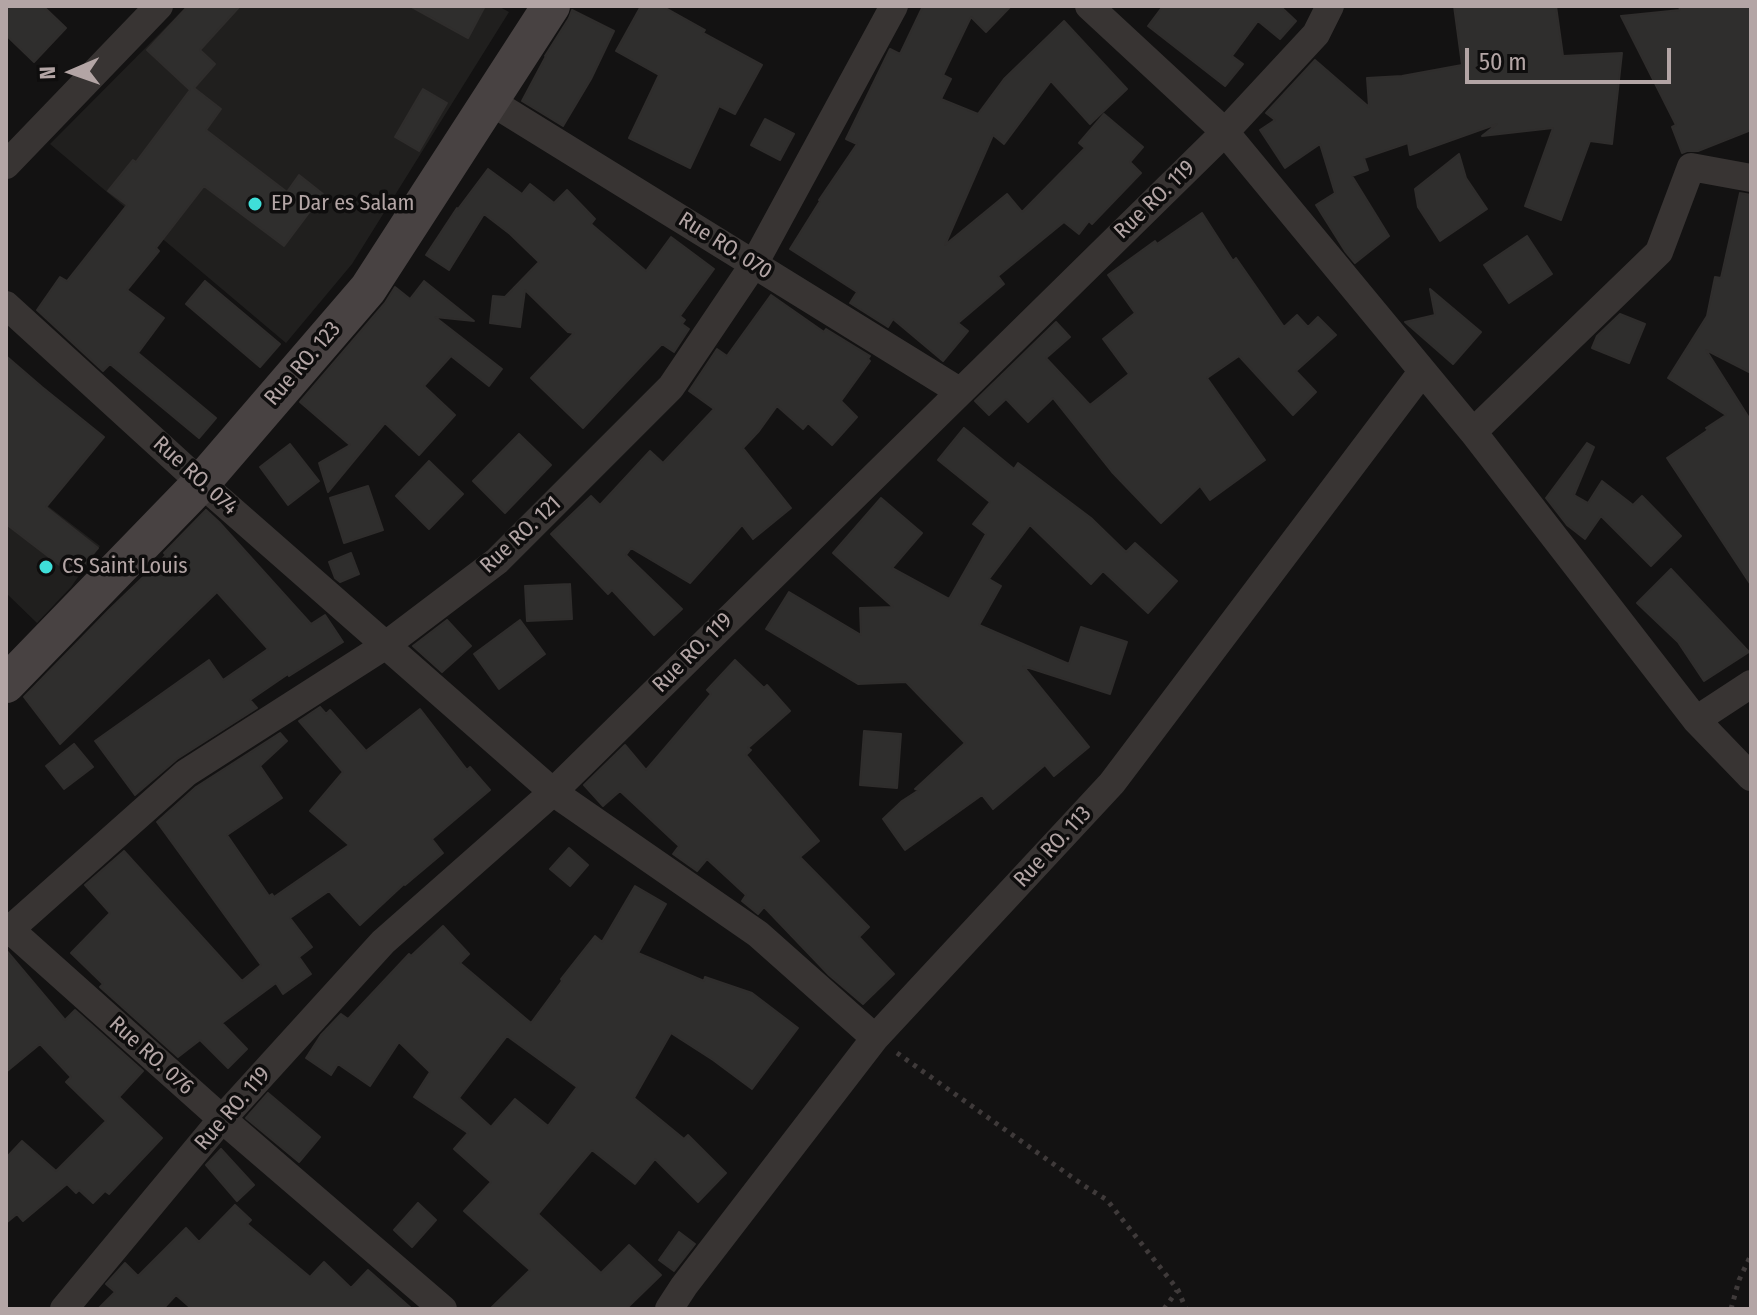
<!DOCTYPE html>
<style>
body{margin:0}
#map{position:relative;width:1757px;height:1315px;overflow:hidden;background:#131212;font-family:"Fira Sans Condensed",sans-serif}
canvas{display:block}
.frame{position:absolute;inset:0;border:8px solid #b3a5a5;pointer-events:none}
.north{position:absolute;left:32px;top:32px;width:80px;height:80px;-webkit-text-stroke:6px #0e0d0d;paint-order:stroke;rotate:268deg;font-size:22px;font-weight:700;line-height:32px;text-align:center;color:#b3a5a5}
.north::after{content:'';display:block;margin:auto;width:28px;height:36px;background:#b3a5a5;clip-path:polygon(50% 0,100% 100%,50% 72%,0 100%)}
.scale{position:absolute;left:1465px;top:48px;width:206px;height:36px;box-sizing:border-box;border:4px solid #b3a5a5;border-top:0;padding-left:10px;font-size:24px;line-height:28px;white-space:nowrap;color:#b3a5a5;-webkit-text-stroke:6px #0e0d0d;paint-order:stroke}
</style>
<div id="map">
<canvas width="1757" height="1315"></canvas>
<div class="frame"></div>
<div class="north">N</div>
<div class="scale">50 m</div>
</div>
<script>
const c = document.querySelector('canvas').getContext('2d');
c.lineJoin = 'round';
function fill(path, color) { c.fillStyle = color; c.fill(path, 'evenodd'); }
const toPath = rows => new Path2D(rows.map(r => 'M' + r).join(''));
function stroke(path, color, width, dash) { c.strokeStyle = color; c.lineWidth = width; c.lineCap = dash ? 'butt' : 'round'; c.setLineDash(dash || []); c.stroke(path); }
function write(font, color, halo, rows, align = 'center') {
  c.font = font + ' "Fira Sans Condensed",sans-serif'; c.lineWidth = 7; c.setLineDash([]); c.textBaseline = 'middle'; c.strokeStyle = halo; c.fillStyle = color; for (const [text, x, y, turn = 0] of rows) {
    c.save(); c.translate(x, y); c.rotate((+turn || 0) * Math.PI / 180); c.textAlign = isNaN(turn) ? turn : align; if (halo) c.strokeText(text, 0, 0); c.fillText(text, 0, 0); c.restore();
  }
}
fill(toPath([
 [187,6,498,6,509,12,352,264,286,343,50,144],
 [6,474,100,546,71,587,37,623,6,593]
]), '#201f1e');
const building = toPath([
 [6,6,43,6,66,28,34,62,6,35,6,6],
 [188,6,240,6,200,50,215,64,194,88,221,109,206,130,287,192,299,175,323,194,284,246,204,186,156,248,159,251,127,290,164,318,138,353,216,418,199,438,110,364,103,371,37,310,60,277,67,281,127,205,108,191,133,160,136,162,190,90,147,50,188,6],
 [410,6,485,6,468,38,410,6],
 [641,6,662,6,705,30,703,33,762,65,735,114,719,106,690,168,629,138,659,75,616,51,641,6],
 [923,6,1011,6,986,32,971,17,943,75,951,79,941,99,978,114,1004,79,1064,21,1127,89,1090,124,1051,81,1004,144,993,135,945,245,1007,194,1022,212,1085,148,1079,143,1104,114,1143,147,1130,162,1141,173,1092,224,1089,221,1079,234,1064,222,998,276,1004,284,958,323,968,331,943,361,893,319,888,327,850,303,857,292,790,249,820,201,819,200,857,144,846,139,890,49,900,54,923,6],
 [1163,6,1280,6,1296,21,1280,39,1258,21,1232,56,1243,64,1225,86,1148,26,1163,6],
 [1454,6,1556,6,1563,56,1622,53,1612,144,1590,141,1561,220,1525,206,1553,128,1482,136,1497,124,1410,155,1408,143,1364,158,1368,170,1352,176,1389,236,1355,263,1345,251,1316,205,1335,193,1320,144,1285,168,1260,130,1275,120,1266,113,1315,60,1369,107,1367,78,1402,76,1462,65,1454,6],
 [1679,6,1751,6,1751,130,1698,151,1687,151,1682,153,1672,127,1676,125,1621,16,1680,10,1679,6],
 [572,10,614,31,591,79,563,126,522,101,546,56,545,56,569,18,572,10],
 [423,89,447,103,419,151,395,137,423,89],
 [765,119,794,134,780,160,751,145,765,119],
 [1459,154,1466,178,1487,209,1440,241,1418,207,1415,189,1459,154],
 [488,169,522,194,530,184,554,203,567,190,595,219,591,224,646,271,671,237,714,269,680,316,685,320,682,324,689,329,674,352,662,344,583,428,531,378,574,333,568,332,525,290,520,327,490,323,493,296,505,297,539,262,510,234,484,214,449,270,426,255,457,208,458,209,488,169],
 [1740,193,1751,195,1751,373,1706,350,1751,421,1751,585,1667,458,1708,430,1706,428,1726,415,1668,378,1707,316,1715,277,1721,278,1740,193],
 [1202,213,1233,261,1236,258,1284,327,1297,315,1308,327,1318,317,1336,335,1296,371,1316,392,1293,415,1239,356,1207,378,1265,460,1210,500,1200,486,1161,523,1112,472,1053,398,1028,422,1006,399,989,415,975,401,1056,322,1070,337,1046,358,1090,405,1129,374,1103,339,1135,313,1108,275,1155,241,1157,244,1202,213],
 [1527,236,1552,274,1509,303,1484,265,1527,236],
 [205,281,280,344,260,367,186,304,205,281],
 [424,281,474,321,435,317,502,369,489,386,451,356,424,386,455,415,419,455,385,423,328,492,319,463,350,445,300,402,385,303,395,287,410,299,424,281],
 [1430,289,1481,332,1453,364,1405,322,1435,315,1430,289],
 [771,295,824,332,826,329,870,356,868,359,870,361,841,401,857,417,832,445,808,423,803,429,777,406,759,431,743,448,791,508,753,539,742,525,690,583,631,548,626,555,682,609,654,635,612,590,608,594,551,534,591,496,600,505,650,451,663,463,714,409,689,391,717,349,727,356,771,295],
 [1620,314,1645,324,1629,363,1592,348,1597,336,1620,314],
 [6,356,42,387,104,437,46,507,98,548,78,571,67,562,62,567,6,524,6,356],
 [964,428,1014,469,1018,463,1091,518,1126,552,1135,543,1177,581,1148,613,1103,571,1091,584,1030,525,989,579,1001,586,979,625,1069,664,1081,627,1127,642,1110,694,1023,666,1089,747,1054,776,1045,765,993,809,982,795,905,850,883,819,902,801,919,790,915,789,965,743,906,682,858,684,766,629,789,592,861,635,860,608,893,607,833,553,881,498,922,533,892,568,949,599,986,534,973,524,990,502,938,460,964,428],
 [519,434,551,465,505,513,473,481,519,434],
 [1587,443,1594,447,1574,495,1588,503,1602,481,1633,505,1642,496,1681,536,1651,566,1601,516,1585,539,1567,525,1546,498,1587,443],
 [290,444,319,481,288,505,260,467,290,444],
 [429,461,463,494,429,529,396,496,429,461],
 [368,486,383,530,344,543,330,498,368,486],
 [206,510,219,522,311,624,325,615,343,642,289,676,288,674,250,700,257,708,177,759,135,795,95,741,209,660,223,680,268,649,217,592,60,744,24,697,109,610,166,555,164,553,206,510],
 [351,553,359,574,340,582,335,578,329,562,351,553],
 [1671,569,1749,652,1704,681,1678,642,1637,603,1671,569],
 [570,584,572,619,527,621,525,586,570,584],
 [447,620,471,646,442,672,413,646,447,620],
 [520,620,545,654,499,689,474,654,520,620],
 [735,660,764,688,767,685,790,711,748,748,751,750,746,755,819,841,800,857,869,927,859,937,894,974,863,1004,829,975,764,907,758,914,742,901,746,895,707,859,697,871,673,854,679,846,620,791,603,806,584,785,625,745,646,770,711,694,707,690,735,660],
 [320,707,326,714,330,710,366,751,420,709,467,770,470,767,490,790,432,839,443,853,405,885,404,884,360,925,329,891,290,918,312,947,299,957,311,974,283,994,276,983,222,1023,247,1049,228,1068,200,1040,178,1057,100,987,103,984,71,953,110,913,85,885,124,851,242,981,261,965,157,822,196,787,280,733,287,741,260,766,282,798,227,835,269,896,272,894,274,897,349,845,310,811,343,772,299,721,320,707],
 [864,731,901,734,897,788,860,785,864,731],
 [74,744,93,767,64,789,46,766,74,744],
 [569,848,588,865,570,886,550,869,569,848],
 [635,886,666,904,638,953,704,981,705,977,752,993,798,1028,752,1089,713,1060,671,1033,634,1098,684,1139,688,1135,726,1173,698,1202,655,1159,635,1184,592,1150,538,1214,601,1273,629,1245,661,1275,626,1309,490,1309,530,1270,464,1211,491,1182,454,1149,468,1133,414,1097,430,1072,399,1042,370,1086,338,1064,331,1075,306,1058,321,1035,341,1014,348,1019,409,954,411,956,443,926,469,954,460,963,531,1023,562,981,561,979,595,936,602,942,635,886],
 [507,1036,577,1087,548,1126,515,1099,491,1127,459,1098,507,1036],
 [6,950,65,1020,75,1010,143,1071,119,1097,162,1138,109,1194,105,1191,93,1203,79,1190,76,1193,67,1184,23,1221,17,1214,6,1223,6,1158,22,1141,56,1171,106,1121,66,1082,71,1077,40,1044,6,1072,6,950],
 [268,1093,320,1137,299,1162,246,1118,268,1093],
 [221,1149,254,1185,237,1201,206,1165,221,1149],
 [418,1203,436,1220,412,1247,394,1230,418,1203],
 [235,1205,251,1220,247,1224,310,1277,324,1262,351,1288,368,1270,412,1309,192,1309,176,1295,163,1309,98,1309,115,1292,106,1284,125,1263,138,1276,186,1228,199,1242,235,1205],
 [679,1232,695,1244,674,1271,659,1260,679,1232]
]);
fill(building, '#2f2e2d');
stroke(building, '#2f2d2c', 2);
stroke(toPath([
 [897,1053,1083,1185,1107,1200,1178,1290,1186,1309],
 [1164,1309,1177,1291],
 [1731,1309,1739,1280,1751,1255]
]), '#3f3a3a', 5, [4, 6]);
stroke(toPath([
 [1089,6,1225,132,1473,432,1696,720,1751,777],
 [490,101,959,391],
 [6,165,159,6],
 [6,305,201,483,553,792,758,934,875,1038],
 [1473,432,1659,252,1691,167,1751,178],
 [1696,720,1751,684],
 [6,926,222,1119,443,1309],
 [6,933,186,773,386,645,497,561,671,387,754,264,894,6],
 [64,1309,222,1119,383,942,553,792,1225,132,1316,34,1330,6],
 [669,1309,684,1286,875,1038,1112,783,1422,372]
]), '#383433', 28);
stroke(toPath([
 [6,684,201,483,368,289,551,6]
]), '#484242', 38);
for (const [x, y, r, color] of [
 [255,204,8,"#3fdfd9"],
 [46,567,8,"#3fdfd9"]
]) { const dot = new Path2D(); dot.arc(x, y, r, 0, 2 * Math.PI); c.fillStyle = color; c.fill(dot); stroke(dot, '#0e0d0d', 3); }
write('22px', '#b3a5a5', '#0e0d0d', [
 ["Rue RO. 119",1155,200,-44],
 ["Rue RO. 070",725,246,32],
 ["Rue RO. 123",303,364,-49],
 ["Rue RO. 074",195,476,42],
 ["Rue RO. 121",521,535,-43],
 ["Rue RO. 119",693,653,-45],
 ["Rue RO. 113",1053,847,-47],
 ["Rue RO. 076",151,1056,42],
 ["Rue RO. 119",233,1109,-49]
]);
write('22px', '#b3a5a5', '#0e0d0d', [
 ["EP Dar es Salam",271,204],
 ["CS Saint Louis",62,567]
], 'left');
</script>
